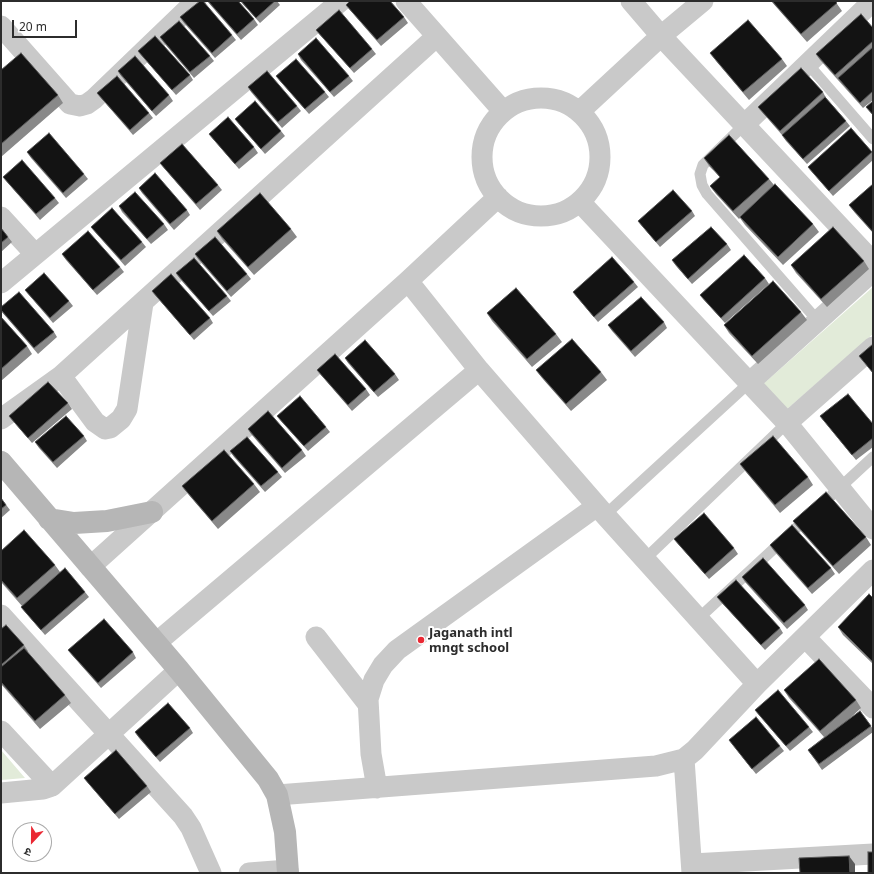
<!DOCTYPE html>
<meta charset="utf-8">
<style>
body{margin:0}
#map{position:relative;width:874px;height:874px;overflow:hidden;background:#fff;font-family:"Noto Sans","Noto Sans Devanagari",sans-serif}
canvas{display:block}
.frame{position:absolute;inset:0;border:2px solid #2c2c2c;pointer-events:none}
.north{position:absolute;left:12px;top:822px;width:40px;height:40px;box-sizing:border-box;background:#fff;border:1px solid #ababab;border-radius:50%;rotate:202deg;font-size:11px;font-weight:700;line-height:16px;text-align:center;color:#2c2c2c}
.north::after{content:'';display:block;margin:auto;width:14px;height:18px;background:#ea2833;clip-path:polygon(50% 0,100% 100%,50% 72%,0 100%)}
.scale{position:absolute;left:12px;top:20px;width:65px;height:18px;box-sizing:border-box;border:2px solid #2c2c2c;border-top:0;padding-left:5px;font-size:12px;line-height:14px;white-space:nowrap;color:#2c2c2c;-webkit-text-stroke:3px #fff;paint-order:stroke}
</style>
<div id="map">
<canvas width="874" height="874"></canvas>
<div class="frame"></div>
<div class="north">उ</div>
<div class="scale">20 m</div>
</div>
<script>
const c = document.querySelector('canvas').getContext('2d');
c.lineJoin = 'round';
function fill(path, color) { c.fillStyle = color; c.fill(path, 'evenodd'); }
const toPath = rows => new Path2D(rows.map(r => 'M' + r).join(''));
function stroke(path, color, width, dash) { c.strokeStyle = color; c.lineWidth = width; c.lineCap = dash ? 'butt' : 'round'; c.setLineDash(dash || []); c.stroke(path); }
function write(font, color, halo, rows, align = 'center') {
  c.font = font + ' "Noto Sans",sans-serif'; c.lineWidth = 4; c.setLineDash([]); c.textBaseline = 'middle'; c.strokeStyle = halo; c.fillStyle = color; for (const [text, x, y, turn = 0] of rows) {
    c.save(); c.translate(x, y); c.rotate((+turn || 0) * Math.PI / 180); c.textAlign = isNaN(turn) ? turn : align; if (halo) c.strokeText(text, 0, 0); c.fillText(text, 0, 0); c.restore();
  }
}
fill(toPath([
 [873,287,873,334,785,411,762,385],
 [1,750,25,778,1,780]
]), '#e2ebd9');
stroke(toPath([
 [807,63,873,139],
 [745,124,703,165,700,174,702,185,707,194,818,321],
 [605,515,750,382],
 [645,559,787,423],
 [699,618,873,457]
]), '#c9c9c9', 11);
stroke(toPath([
 [406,1,503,111],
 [631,1,661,36,873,262],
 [1,26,70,104,80,106,87,104,94,99,196,1],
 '482 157a59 59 0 1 1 118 0a59 59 0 1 1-118 0Z',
 [579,112,661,36,703,1],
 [745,124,873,1],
 [580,202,787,423,873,529],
 [1,217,35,254],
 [408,281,479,370,605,515,757,684],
 [1,283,341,1],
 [61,376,95,422,105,429,110,428,121,419,127,409,143,303],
 [750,382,873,271],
 [1,419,61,376,437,36],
 [787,423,873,347],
 [90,567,408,281,498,197],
 [1,615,183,816,191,828,211,873],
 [316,637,368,704],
 [805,637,873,708],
 [156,643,479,370],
 [1,731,52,786],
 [684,759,692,873],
 [377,788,371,754,368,699,374,680,383,665,397,650,597,506],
 [1,793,43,789,52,786,179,670],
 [277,795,656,766,684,759,695,750,757,684,873,570],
 [692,864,873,854],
 [249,873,288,870]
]), '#c9c9c9', 21);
stroke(toPath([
 [1,462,179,670,268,779,277,795,285,832,288,873],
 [49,519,74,523,107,521,152,512]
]), '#b6b6b6', 22);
fill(toPath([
 [207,1,238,1,254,19,258,25,241,40],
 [240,1,277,1,280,5,260,23],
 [771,1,835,1,842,11,807,42],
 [346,5,404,17,408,23,381,46,350,10],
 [180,17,232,35,236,40,215,58,184,23],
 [873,28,873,100,863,108,820,60,816,54],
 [316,30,372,49,376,54,354,73,320,35],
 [160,37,210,56,214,61,194,78,164,43],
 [138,51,190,75,193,80,176,95,142,56],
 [710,53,782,59,787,66,749,100,716,61],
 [298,54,349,76,353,81,334,97,301,60],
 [1,70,58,95,63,103,1,157],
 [118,71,169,95,173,101,156,116,121,76],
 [276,76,325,92,329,97,309,114,280,81],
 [248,87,297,106,301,111,282,128,251,92],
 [823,92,826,98,846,121,850,126,807,164,786,141,782,135,762,112,758,107],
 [97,93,149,113,153,118,133,135,101,98],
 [235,119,281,131,285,136,265,154,239,124],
 [851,128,873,153,873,160,833,196,812,172,808,167],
 [209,134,254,147,258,153,239,169,213,139],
 [27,152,84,174,88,179,66,198,31,158],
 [704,158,769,179,774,185,813,224,819,232,783,265,745,225,740,218,739,219,716,194,710,186,720,177,709,166],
 [160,163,218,185,222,190,200,210,164,168],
 [3,177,55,198,59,203,40,220,7,182],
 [873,184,873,233,855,213,849,205],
 [139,188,187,210,190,215,174,230,142,193],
 [119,206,164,224,168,230,151,244,122,212],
 [692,211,695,216,660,247,642,226,638,221],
 [91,227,142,242,146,247,125,266,95,232],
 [1,228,12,242,1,252],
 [291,229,297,237,254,275,222,239,217,231],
 [727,244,731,250,692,284,676,266,672,260],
 [62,254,120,267,124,272,97,295,66,260],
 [195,254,247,274,251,279,231,297,198,259],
 [864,261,869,269,827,307,796,273,791,265],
 [176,273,227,296,231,301,213,316,180,279],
 [765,278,769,284,725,323,704,300,700,295],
 [634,282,638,287,598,322,577,297,573,292],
 [25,290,69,301,73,306,53,323,29,295],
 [152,291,210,318,213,323,194,340,156,296],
 [1,311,54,332,57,337,38,354],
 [801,312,807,320,758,364,729,333,724,325],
 [487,313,556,334,562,342,532,367,492,321],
 [1,317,27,346,32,354,1,381],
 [664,322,667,328,635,357,612,331,608,325],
 [345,358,395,374,399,380,378,397,348,363],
 [317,370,366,389,370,395,352,411,321,375],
 [536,370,601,372,607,380,571,411,542,378],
 [68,403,72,409,32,443,13,421,9,416],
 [277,416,326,427,330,432,308,451,281,421],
 [820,416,873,424,873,447,856,460],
 [248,429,302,450,306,456,285,473,251,434],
 [84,436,87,441,57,468,39,448,35,442],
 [230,451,278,472,282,477,265,492,234,457],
 [740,464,808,477,813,485,780,513,746,472],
 [254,484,260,492,218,529,188,494,182,486],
 [1,498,10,510,1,518],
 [793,521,866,537,871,545,839,574,799,529],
 [674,539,734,548,738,554,709,579,678,544],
 [770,545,831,568,835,574,812,594,774,551],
 [1,551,55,565,60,572,85,592,89,597,45,635,25,612,21,607,22,606,1,582],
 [742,577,805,605,808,610,787,629,745,582],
 [717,597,780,628,783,633,765,650,721,602],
 [873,598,873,664,843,635,838,627],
 [1,629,24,645,28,651,27,652,65,695,71,703,40,729,1,684],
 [68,650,133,652,136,658,101,688,72,655],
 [784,690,856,700,861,708,846,722,860,711,873,729,873,732,822,770,808,750,824,737,789,698],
 [755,710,809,727,813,732,790,751,759,715],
 [190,728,193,733,160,762,139,738,135,732],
 [729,740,780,746,784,751,756,774],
 [84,778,147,786,151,792,119,819,88,783]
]), '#898989');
fill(toPath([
 [849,856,855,864,855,873,850,873]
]), '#5a5a5a');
const building = toPath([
 [200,1,203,1,232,35,212,53,180,17,200,1],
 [208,1,238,1,254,19,237,34,208,1],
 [241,1,275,1,256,18,241,1],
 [350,1,390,1,404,17,377,40,346,5,350,1],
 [772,1,835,1,837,3,801,34,772,1],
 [339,10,372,49,350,68,316,30,339,10],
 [861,14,873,28,873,41,835,75,816,54,861,14],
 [748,20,782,59,743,92,710,53,748,20],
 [179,21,210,56,190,72,160,37,179,21],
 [155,36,190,75,172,90,138,51,155,36],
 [316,38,349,76,330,92,298,54,316,38],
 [873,47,873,91,860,103,838,78,873,47],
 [21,53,58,95,1,144,1,70,21,53],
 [135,56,169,95,152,111,118,71,135,56],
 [296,59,325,92,305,109,276,76,296,59],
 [801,68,823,92,780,131,758,107,801,68],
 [267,71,297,106,278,122,248,87,267,71],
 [117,76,149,113,130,130,97,93,117,76],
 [825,97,846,121,803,159,782,135,825,97],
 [255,101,281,131,261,149,235,119,255,101],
 [873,101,873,115,866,107,873,101],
 [228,117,254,147,235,164,209,134,228,117],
 [851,128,872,152,829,191,808,167,851,128],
 [49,133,84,174,63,193,27,152,49,133],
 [729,135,769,179,733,211,710,186,720,177,704,158,729,135],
 [182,144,218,185,196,204,160,163,182,144],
 [22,160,55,198,36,214,3,177,22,160],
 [155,173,187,210,170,224,139,188,155,173],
 [775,184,813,224,778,257,740,217,775,184],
 [873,184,873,232,849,205,873,184],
 [673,190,692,211,656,242,638,221,673,190],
 [135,192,164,224,147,239,119,206,135,192],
 [260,193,291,229,248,267,217,231,260,193],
 [112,208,142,242,121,260,91,227,112,208],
 [711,227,727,244,688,279,672,260,711,227],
 [833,227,864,261,821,299,791,265,833,227],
 [1,228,8,237,1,243,1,228],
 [88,231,120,267,93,290,62,254,88,231],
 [215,237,247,274,227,291,195,254,215,237],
 [744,255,765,278,721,318,700,295,744,255],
 [612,257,634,282,594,317,573,292,612,257],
 [194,258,227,296,209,311,176,273,194,258],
 [44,273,69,301,50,318,25,290,44,273],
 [171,274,210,318,190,335,152,291,171,274],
 [773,281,801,312,752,356,724,325,773,281],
 [516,288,556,334,527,359,487,313,516,288],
 [19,292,54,332,34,348,1,310,1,307,19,292],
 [641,297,664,322,631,351,608,325,641,297],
 [1,317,27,346,1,369,1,317],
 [572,339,601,372,566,404,536,370,572,339],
 [365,340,395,374,374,392,345,358,365,340],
 [873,344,873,373,859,356,873,344],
 [335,354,366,389,348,405,317,370,335,354],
 [48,382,68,403,28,438,9,416,48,382],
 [848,394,873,424,873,438,852,455,820,416,848,394],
 [300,396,326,427,304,446,277,416,300,396],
 [268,411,302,450,282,468,248,429,268,411],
 [66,416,84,436,53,462,35,442,66,416],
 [773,436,808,477,775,505,740,464,773,436],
 [247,437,278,472,261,486,230,451,247,437],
 [224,450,254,484,212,521,182,486,224,450],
 [826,492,866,537,833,566,793,521,826,492],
 [1,498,6,505,1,509,1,498],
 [704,513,734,548,705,574,674,539,704,513],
 [792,525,831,568,808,588,770,545,792,525],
 [24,530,55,565,17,598,1,580,1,551,24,530],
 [763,558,805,605,784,623,742,577,763,558],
 [65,568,85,592,41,630,21,607,65,568],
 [736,580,780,628,761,645,717,597,736,580],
 [869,594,873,598,873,662,838,627,869,594],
 [104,619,133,652,98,683,68,650,104,619],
 [6,625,24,645,1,665,1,629,6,625],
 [24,648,65,695,35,721,1,682,1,667,24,648],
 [819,659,856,700,820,731,784,690,819,659],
 [778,690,809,727,786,746,755,710,778,690],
 [168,703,190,728,156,757,135,732,168,703],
 [860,711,871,726,819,764,808,750,860,711],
 [756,717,780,746,752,769,729,740,756,717],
 [116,750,147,786,115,814,84,778,116,750],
 [868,852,873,852,873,873,868,873,868,852],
 [849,856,850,873,800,873,799,858,849,856]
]);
fill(building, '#131313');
stroke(building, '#5a5a5a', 1);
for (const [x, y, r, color] of [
 [421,640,4,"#ea2833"]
]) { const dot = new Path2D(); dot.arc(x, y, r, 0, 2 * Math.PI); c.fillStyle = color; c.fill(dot); stroke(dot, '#fff', 1.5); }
write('bold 13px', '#2c2c2c', '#fff', [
 ["Jaganath intl",429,633],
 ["mngt school",429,648]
], 'left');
</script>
